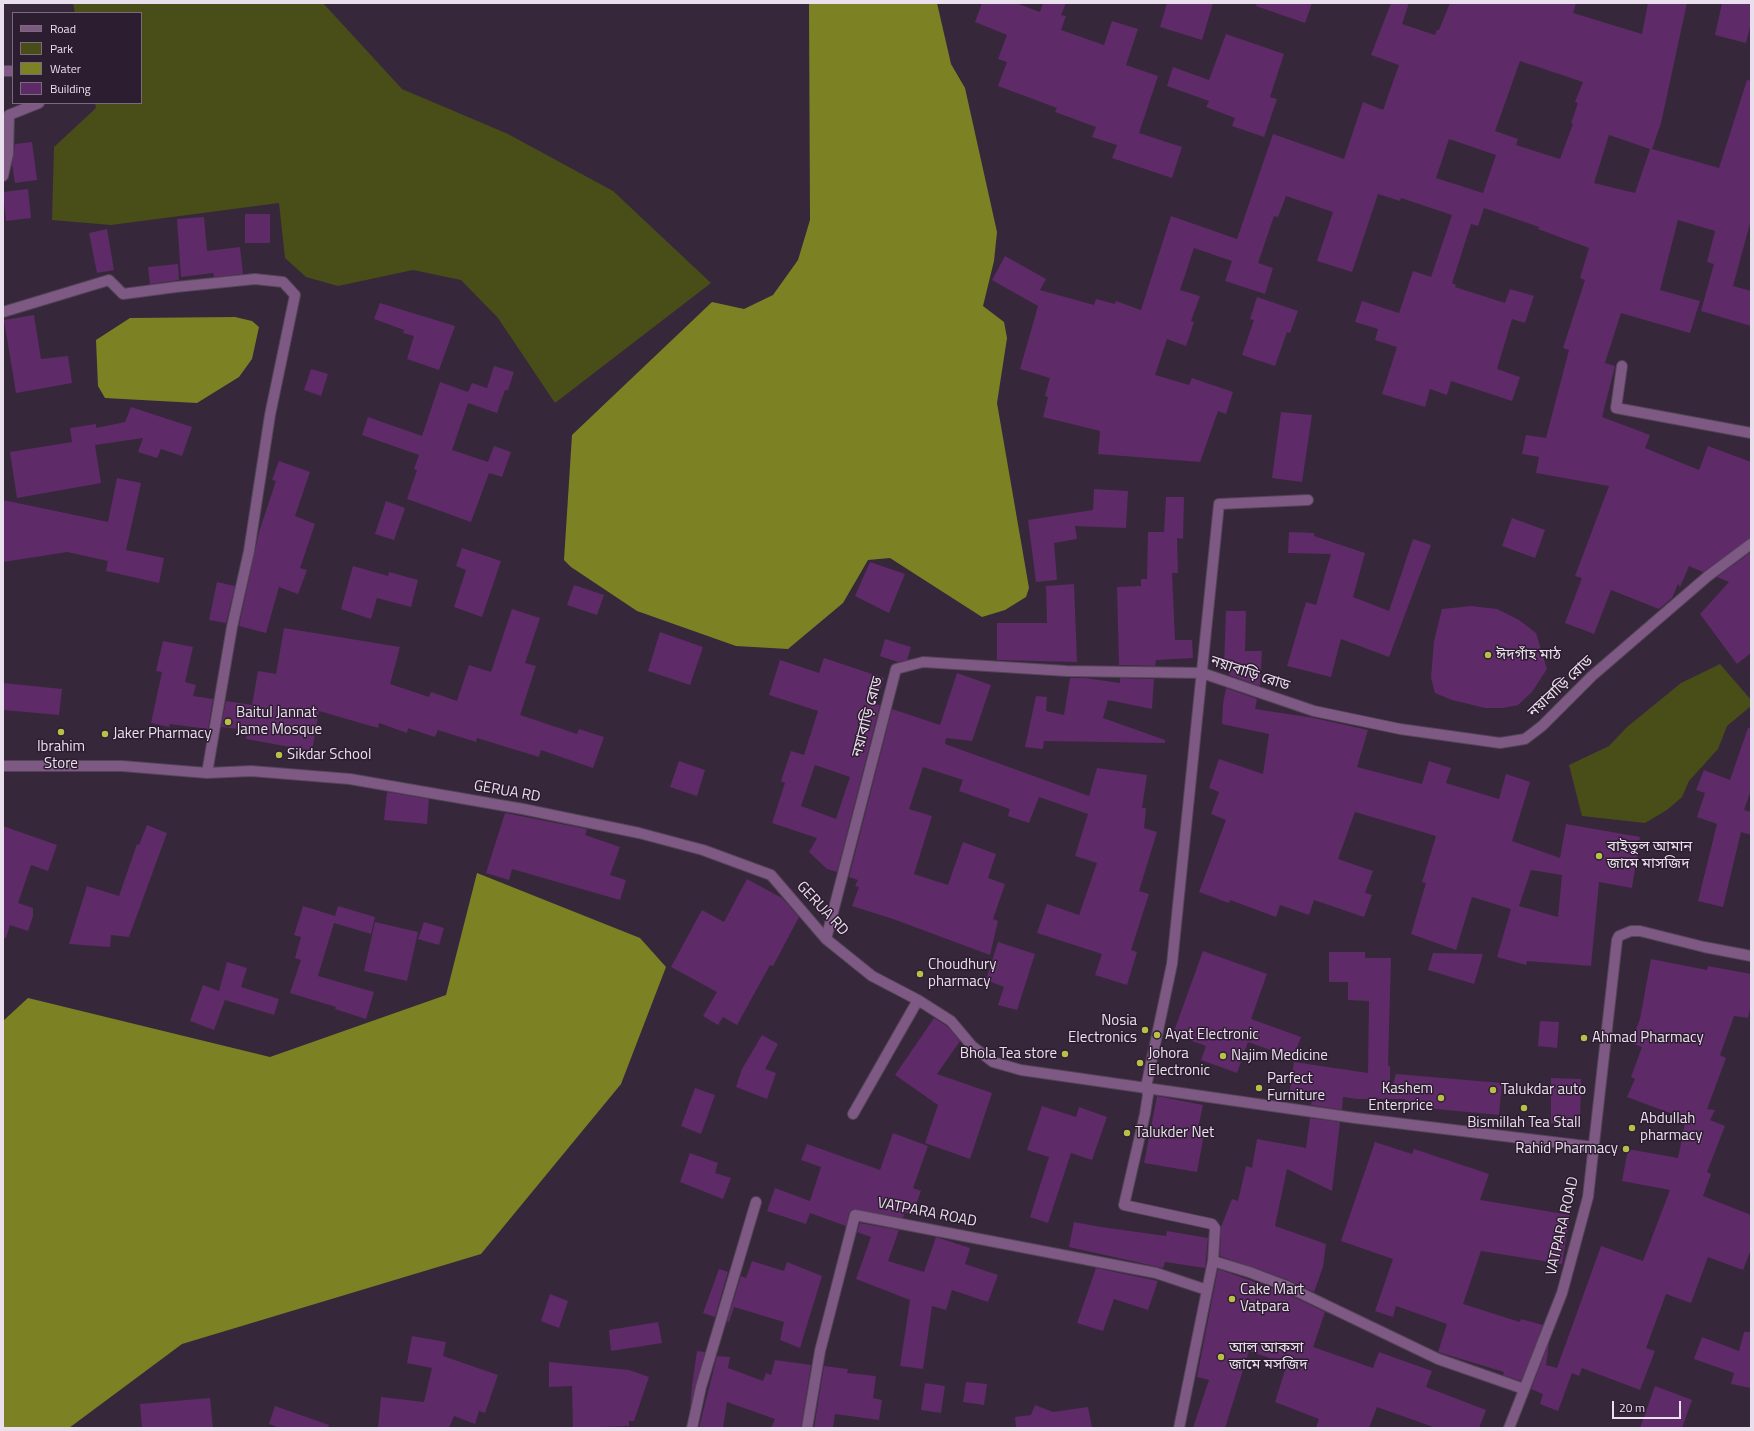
<!DOCTYPE html>
<meta charset="utf-8">
<style>
body{margin:0}
#map{position:relative;width:1754px;height:1431px;overflow:hidden;background:#37273b;font-family:"Titillium Web",sans-serif}
canvas{display:block}
.frame{position:absolute;inset:0;border:4px solid #eadfec;pointer-events:none}
.legend{position:absolute;left:12px;top:12px;width:130px;height:92px;box-sizing:border-box;background:#2d1d30;border:1px solid #796b7b;margin:0;padding:5px 7px;list-style:none;font-size:12px;color:#eadfec}
.legend li{display:flex;align-items:center;gap:8px;height:20px}
.legend b{width:20px;border:1px solid #796b7b}
.scale{position:absolute;left:1612px;top:1401px;width:69px;height:18px;box-sizing:border-box;border:2px solid #eadfec;border-top:0;padding-left:5px;font-size:12px;line-height:14px;white-space:nowrap;color:#eadfec;-webkit-text-stroke:3px #2d1d30;paint-order:stroke}
</style>
<div id="map">
<canvas width="1754" height="1431"></canvas>
<div class="frame"></div>
<ul class="legend">
<li><b style="height:5px;background:#7d5984"></b>Road</li>
<li><b style="height:11px;background:#494d18"></b>Park</li>
<li><b style="height:11px;background:#7c8224"></b>Water</li>
<li><b style="height:11px;background:#5e2a68"></b>Building</li>
</ul>
<div class="scale">20 m</div>
</div>
<script>
const c = document.querySelector('canvas').getContext('2d');
c.lineJoin = 'round';
function fill(path, color) { c.fillStyle = color; c.fill(path, 'evenodd'); }
const toPath = rows => new Path2D(rows.map(r => 'M' + r).join(''));
function stroke(path, color, width, dash) { c.strokeStyle = color; c.lineWidth = width; c.lineCap = dash ? 'butt' : 'round'; c.setLineDash(dash || []); c.stroke(path); }
function write(font, color, halo, rows, align = 'center') {
  c.font = font + ' "Titillium Web","Noto Sans Bengali",sans-serif'; c.lineWidth = 3; c.setLineDash([]); c.textBaseline = 'middle'; c.strokeStyle = halo; c.fillStyle = color; for (const [text, x, y, turn = 0] of rows) {
    c.save(); c.translate(x, y); c.rotate((+turn || 0) * Math.PI / 180); c.textAlign = isNaN(turn) ? turn : align; if (halo) c.strokeText(text, 0, 0); c.fillText(text, 0, 0); c.restore();
  }
}
fill(toPath([
 [73,3,323,3,402,89,508,134,613,191,711,283,555,403,498,318,461,280,413,270,338,286,306,277,285,258,279,203,111,225,52,220,54,147,96,108,95,103,141,103,141,13,75,13],
 [1720,664,1751,700,1751,706,1727,726,1718,749,1689,781,1682,797,1667,810,1645,823,1582,816,1569,765,1609,746,1627,727,1681,683]
]), '#494d18');
fill(toPath([
 [809,3,937,3,951,64,965,88,997,232,994,261,983,306,1004,322,1007,338,997,403,1029,588,1026,597,1005,610,982,617,890,558,868,560,843,603,788,649,736,646,637,611,571,567,564,560,572,435,712,302,744,309,773,295,798,260,810,220],
 [235,317,252,321,259,327,252,359,239,377,197,403,105,398,98,386,96,340,130,318],
 [477,873,640,938,666,967,621,1084,481,1254,182,1344,69,1428,3,1428,3,1021,28,998,270,1057,446,995]
]), '#7c8224');
fill(toPath([
 [982,3,1016,3,1040,12,1043,3,1066,3,1061,15,1066,16,1061,30,1104,45,1112,21,1138,29,1126,65,1158,76,1139,133,1182,147,1172,178,1112,158,1117,145,1092,137,1096,127,1055,112,1057,108,998,86,1007,62,998,59,1007,35,975,22],
 [1167,3,1213,3,1202,40,1160,27],
 [1257,3,1312,3,1305,23,1256,6],
 [1391,3,1409,3,1402,24,1435,35,1437,30,1439,30,1450,3,1576,3,1573,13,1642,34,1648,3,1687,3,1661,123,1652,149,1719,168,1747,80,1751,81,1751,220,1733,286,1751,291,1751,326,1701,311,1714,264,1707,262,1715,231,1678,220,1660,290,1700,301,1690,333,1621,313,1605,363,1615,366,1602,417,1650,435,1645,448,1699,470,1708,446,1751,462,1751,538,1703,572,1689,566,1680,587,1678,584,1672,598,1659,609,1611,590,1594,634,1565,623,1582,578,1575,576,1609,486,1536,473,1539,457,1522,454,1526,435,1546,438,1569,350,1563,348,1585,280,1580,278,1589,248,1538,229,1539,227,1484,208,1478,226,1471,224,1452,283,1456,285,1455,287,1505,303,1510,289,1534,296,1525,323,1512,319,1497,369,1520,377,1512,401,1451,381,1447,395,1430,389,1425,407,1382,394,1397,347,1375,340,1378,329,1355,322,1362,301,1399,313,1413,271,1431,277,1452,215,1401,198,1400,201,1378,194,1352,272,1317,261,1333,212,1286,196,1278,217,1274,216,1258,263,1273,268,1265,294,1225,281,1232,261,1194,248,1180,290,1200,296,1191,321,1194,322,1186,346,1167,339,1155,375,1189,385,1192,378,1233,392,1226,414,1218,411,1200,462,1098,454,1100,431,1043,417,1048,397,1045,396,1050,378,1020,369,1038,306,992,280,1005,256,1046,279,1040,290,1094,305,1096,299,1115,304,1116,301,1141,310,1171,216,1237,239,1273,134,1344,159,1363,102,1383,110,1399,65,1371,55],
 [1520,61,1583,82,1575,102,1578,103,1571,123,1573,124,1560,159,1516,145,1518,139,1495,131],
 [1609,135,1650,149,1635,193,1594,183],
 [1449,139,1496,155,1483,193,1436,178],
 [1722,3,1751,3,1751,23,1746,43,1715,35],
 [1226,34,1284,54,1270,97,1277,99,1264,137,1232,126,1235,118,1206,107,1209,101,1167,86,1173,67,1209,80],
 [32,142,37,180,15,183,12,164,15,144],
 [28,189,31,218,6,221,3,192],
 [245,214,270,214,270,243,245,243],
 [204,217,207,251,240,247,243,274,214,277,213,273,181,277,177,219],
 [107,229,114,270,97,273,89,233],
 [178,264,179,280,150,284,148,267],
 [1257,297,1298,311,1290,333,1287,332,1275,366,1242,355,1254,320,1250,319],
 [380,303,455,326,439,370,407,359,414,336,403,333,404,330,374,319],
 [34,315,41,359,68,356,72,383,16,393,4,320],
 [494,366,514,372,508,390,505,390,497,413,468,403,452,450,488,462,494,446,511,452,502,477,489,473,471,522,407,499,417,470,414,469,419,455,362,435,368,417,422,436,440,382,468,392,472,383,487,388],
 [311,369,328,374,321,396,304,390],
 [131,407,192,427,182,456,161,449,157,458,138,452,143,438,95,445,101,483,17,498,10,452,72,442,70,428,96,424,96,428,125,422],
 [1281,412,1312,415,1302,482,1272,478],
 [279,461,310,472,295,516,315,524,300,568,307,570,298,594,279,587,266,633,239,626,259,532,276,481,272,480],
 [117,478,141,483,126,550,164,558,159,583,106,571,108,561,67,552,3,562,3,500,108,522],
 [1094,489,1128,491,1126,528,1075,526,1077,539,1054,543,1057,580,1036,582,1028,520,1093,510],
 [1166,497,1184,497,1183,539,1177,538,1178,573,1172,573,1175,640,1192,640,1193,658,1156,660,1155,666,1119,665,1117,587,1141,586,1141,579,1147,579,1148,532,1164,532],
 [386,501,405,508,394,540,375,534],
 [1512,518,1545,530,1535,558,1502,546],
 [1289,532,1314,533,1314,536,1365,553,1353,597,1389,611,1413,539,1431,545,1389,657,1341,639,1331,677,1287,666,1306,602,1316,605,1331,554,1288,553],
 [462,548,501,561,482,617,454,607,466,570,456,566],
 [1751,552,1751,653,1737,664,1700,614,1729,582,1717,577],
 [870,562,905,574,889,613,855,596],
 [353,566,388,576,389,572,418,580,411,607,377,598,371,619,341,609],
 [217,582,235,586,226,623,209,620],
 [1074,584,1077,662,997,660,997,623,1047,623,1046,586],
 [574,585,604,595,597,615,567,605],
 [1471,606,1497,609,1519,620,1536,633,1547,669,1532,692,1518,705,1503,708,1485,708,1452,700,1435,693,1431,678,1434,641,1442,609],
 [512,609,540,618,525,663,536,666,520,715,577,734,579,729,604,737,593,768,541,750,539,757,477,738,476,742,438,730,435,737,408,728,407,733,379,723,378,728,319,711,312,751,246,739,248,730,221,727,226,701,252,705,258,671,276,674,284,628,400,647,390,684,429,697,431,692,457,701,469,665,491,672],
 [1226,611,1246,611,1245,651,1262,651,1260,686,1229,675,1231,665,1224,665],
 [660,632,703,647,690,685,648,671],
 [885,639,911,647,907,660,898,662,880,656],
 [163,641,193,647,185,682,196,685,193,696,213,699,208,729,170,724,169,727,151,723,162,672,156,671],
 [824,658,884,678,875,704,880,705,837,872,827,869,809,852,817,838,772,823,785,783,781,781,791,751,804,755,818,711,769,695,780,660,819,673],
 [815,765,850,777,836,819,801,806],
 [957,673,991,685,972,741,946,738,945,744,1089,796,1097,768,1147,775,1142,808,1146,808,1144,828,1157,832,1139,891,1149,894,1131,950,1137,952,1127,985,1095,975,1102,954,1037,933,1047,904,1079,915,1097,863,1075,856,1088,814,1039,797,1029,823,1008,816,1010,809,959,791,963,780,923,767,909,809,932,816,914,874,948,885,963,842,996,854,988,878,1005,884,993,919,998,921,990,955,893,919,852,906,859,887,855,886,858,880,849,877,892,709,940,725],
 [1070,678,1085,678,1120,683,1120,678,1154,679,1152,709,1108,700,1103,718,1165,740,1165,743,1044,741,1043,749,1025,747,1036,696,1047,697,1046,711,1064,715],
 [3,683,62,689,59,715,3,710],
 [1226,688,1257,699,1255,709,1314,718,1368,730,1357,767,1422,784,1429,761,1451,768,1446,783,1499,799,1506,774,1530,782,1512,841,1560,858,1566,824,1640,837,1632,888,1599,882,1591,966,1527,961,1526,965,1497,957,1511,909,1472,897,1456,950,1411,934,1426,883,1422,882,1436,836,1355,812,1338,859,1373,871,1365,893,1372,895,1364,917,1314,900,1309,915,1280,905,1276,917,1230,900,1229,903,1199,892,1226,820,1211,814,1219,792,1209,788,1219,759,1263,774,1269,734,1222,724,1223,704],
 [1531,870,1562,875,1558,917,1519,906],
 [1748,728,1751,728,1751,790,1744,810,1751,812,1751,835,1741,832,1723,907,1698,901,1717,824,1697,817,1705,793,1696,790,1704,770,1730,780],
 [679,761,705,770,697,796,670,787],
 [387,792,429,799,427,824,384,820],
 [505,813,587,829,585,835,620,847,610,875,626,880,620,900,512,869,509,880,486,873],
 [147,825,167,833,129,937,111,935,110,947,69,944,87,886,119,896,137,844,139,845],
 [3,826,57,845,48,871,31,865,18,903,33,908,33,916,28,931,10,925,6,938,3,937],
 [747,879,782,898,799,917,773,966,770,965,737,1025,723,1017,718,1025,703,1016,717,992,671,967,702,910,724,922],
 [303,906,335,916,338,906,375,917,371,934,334,923,318,976,374,992,366,1019,335,1009,336,1007,290,993,301,960,295,958,301,937,294,935],
 [375,922,418,932,407,981,364,971],
 [424,922,444,928,439,945,418,939],
 [998,942,1035,954,1017,1010,998,1005,1004,987,986,980],
 [1203,951,1267,974,1251,1019,1301,1037,1293,1058,1248,1042,1237,1073,1201,1060,1206,1046,1173,1034],
 [1329,952,1365,952,1365,958,1391,958,1388,1066,1390,1066,1390,1095,1396,1074,1502,1083,1499,1115,1404,1106,1405,1099,1357,1099,1343,1097,1342,1110,1311,1105,1313,1093,1290,1090,1294,1062,1368,1073,1369,1001,1348,1000,1348,982,1329,982],
 [1433,953,1483,954,1474,984,1428,970],
 [1651,959,1707,970,1708,966,1751,974,1751,1004,1748,1018,1734,1016,1720,1055,1726,1058,1707,1109,1715,1110,1710,1120,1725,1126,1707,1172,1711,1174,1703,1196,1751,1215,1751,1249,1743,1270,1708,1257,1691,1303,1666,1294,1646,1348,1655,1351,1640,1390,1582,1368,1579,1376,1572,1373,1558,1411,1540,1404,1543,1394,1531,1389,1549,1343,1546,1365,1557,1368,1601,1246,1643,1261,1670,1190,1622,1181,1628,1149,1678,1158,1686,1119,1627,1097,1635,1079,1631,1077,1642,1047,1631,1043,1640,1019],
 [227,962,247,968,241,987,279,999,274,1015,225,1000,214,1030,190,1021,203,985,219,991],
 [934,1018,947,1026,960,1041,937,1074,992,1093,970,1159,925,1143,938,1105,895,1075],
 [1540,1021,1559,1022,1557,1048,1538,1046],
 [762,1035,778,1044,765,1069,776,1073,767,1099,736,1087,742,1069],
 [1551,1078,1581,1079,1580,1123,1551,1123],
 [695,1088,715,1095,701,1134,681,1126],
 [1157,1096,1203,1105,1197,1133,1204,1134,1197,1172,1144,1163],
 [1042,1106,1076,1117,1079,1107,1107,1117,1092,1160,1071,1153,1048,1223,1030,1217,1049,1157,1027,1150],
 [1310,1118,1340,1122,1332,1191,1287,1169,1275,1226,1326,1244,1323,1267,1314,1292,1288,1280,1220,1256,1221,1227,1232,1199,1238,1201,1246,1166,1252,1168,1257,1139,1306,1148],
 [893,1133,928,1146,913,1188,921,1191,912,1215,905,1212,903,1218,853,1209,849,1213,846,1226,810,1213,806,1224,767,1211,775,1188,810,1201,821,1167,801,1160,807,1144,880,1170],
 [1375,1142,1412,1154,1414,1149,1489,1174,1480,1200,1570,1215,1562,1264,1481,1251,1463,1304,1520,1322,1521,1319,1543,1325,1521,1381,1503,1375,1504,1372,1438,1352,1447,1324,1396,1306,1393,1317,1375,1311,1393,1259,1341,1241],
 [690,1153,718,1163,715,1173,731,1178,723,1199,680,1182],
 [1074,1222,1101,1227,1166,1236,1167,1231,1208,1238,1205,1268,1165,1262,1163,1268,1069,1247],
 [860,1223,899,1230,888,1261,924,1272,936,1237,970,1248,965,1264,998,1275,988,1302,952,1290,946,1310,932,1306,923,1369,900,1366,910,1300,856,1279,871,1237,857,1232],
 [752,1261,784,1271,787,1262,822,1276,800,1348,780,1340,784,1322,734,1307,729,1322,727,1321,741,1276,746,1278],
 [1096,1268,1158,1281,1148,1310,1114,1299,1103,1331,1077,1323],
 [719,1269,728,1272,715,1317,703,1313],
 [1218,1269,1283,1292,1325,1312,1313,1347,1373,1368,1379,1352,1432,1371,1426,1387,1486,1410,1479,1428,1436,1428,1377,1407,1369,1428,1316,1428,1319,1419,1275,1402,1287,1364,1249,1351,1225,1428,1193,1428,1209,1380,1197,1377],
 [550,1294,568,1301,559,1328,541,1321],
 [658,1322,662,1343,611,1351,609,1330],
 [1744,1332,1751,1332,1751,1388,1731,1384,1734,1373,1694,1359,1702,1337,1739,1351],
 [412,1336,446,1342,443,1356,498,1375,485,1413,479,1411,475,1424,454,1416,449,1428,378,1428,381,1397,424,1402,432,1368,407,1363],
 [697,1351,705,1352,690,1408,692,1386],
 [717,1356,730,1357,728,1368,763,1381,766,1373,771,1375,775,1360,811,1365,801,1428,771,1428,775,1419,727,1402,723,1428,699,1428],
 [549,1362,629,1370,649,1377,634,1421,629,1421,629,1426,573,1428,572,1386,549,1387],
 [824,1366,848,1369,847,1373,876,1376,873,1398,882,1400,879,1420,835,1414,833,1428,814,1428],
 [966,1382,987,1384,984,1405,963,1402],
 [925,1383,945,1386,941,1413,921,1410],
 [1655,1386,1692,1400,1682,1428,1640,1428],
 [210,1398,213,1428,142,1428,140,1404],
 [1035,1405,1053,1412,1088,1407,1092,1428,1016,1428,1015,1417,1031,1415],
 [275,1406,329,1425,328,1428,280,1428,269,1424]
]), '#5e2a68');
const minor = toPath([
 [3,71,13,71],
 [3,176,8,154,9,115,39,103],
 [3,312,109,280,123,294,176,287,255,279,283,282,295,295,270,415,249,551,232,627,207,773],
 [1622,366,1616,408,1751,433],
 [3,766,122,766,207,773,251,771,350,779,523,809,639,833,703,850,771,875,826,939,872,976,918,1000,951,1021,972,1046,993,1062,1021,1070,1355,1118,1594,1147],
 [826,939,896,669,923,662,1067,671,1202,673,1314,711,1400,729,1500,743,1525,739,1542,726,1592,676,1708,576,1751,544],
 [853,1114,918,1000],
 [1213,1261,1249,1272,1286,1286,1438,1359,1524,1389],
 [692,1428,701,1387,756,1202],
 [807,1428,820,1351,855,1215,1156,1273,1207,1290],
 [1179,1428,1213,1261,1215,1228,1212,1224,1124,1205,1145,1114,1148,1095,1146,1087,1172,964,1219,504,1308,500],
 [1509,1428,1562,1293,1588,1197,1617,940,1619,936,1631,931,1640,931,1704,947,1751,956]
]);
stroke(minor, '#544457', 12);
stroke(minor, '#7d5984', 10);
for (const [x, y, r, color] of [
 [1488,655,4,"#b8c147"],
 [228,722,4,"#b8c147"],
 [61,732,4,"#b8c147"],
 [105,734,4,"#b8c147"],
 [279,755,4,"#b8c147"],
 [1599,856,4,"#b8c147"],
 [920,974,4,"#b8c147"],
 [1145,1030,4,"#b8c147"],
 [1157,1035,4,"#b8c147"],
 [1584,1038,4,"#b8c147"],
 [1065,1054,4,"#b8c147"],
 [1223,1056,4,"#b8c147"],
 [1140,1063,4,"#b8c147"],
 [1259,1088,4,"#b8c147"],
 [1493,1090,4,"#b8c147"],
 [1441,1098,4,"#b8c147"],
 [1524,1108,4,"#b8c147"],
 [1632,1128,4,"#b8c147"],
 [1127,1133,4,"#b8c147"],
 [1626,1149,4,"#b8c147"],
 [1232,1299,4,"#b8c147"],
 [1221,1357,4,"#b8c147"]
]) { const dot = new Path2D(); dot.arc(x, y, r, 0, 2 * Math.PI); c.fillStyle = color; c.fill(dot); stroke(dot, '#2d1d30', 1.5); }
write('15px', '#eadfec', '#2d1d30', [
 ["ঈদগাঁহ মাঠ",1496,655],
 ["Baitul Jannat",236,713],
 ["Jame Mosque",236,730],
 ["Jaker Pharmacy",113,734],
 ["Ibrahim",61,747,"center"],
 ["Store",61,764,"center"],
 ["Sikdar School",287,755],
 ["বাইতুল আমান",1607,847],
 ["জামে মাসজিদ",1607,864],
 ["Choudhury",928,965],
 ["pharmacy",928,982],
 ["Nosia",1137,1021,"right"],
 ["Electronics",1137,1038,"right"],
 ["Ayat Electronic",1165,1035],
 ["Ahmad Pharmacy",1592,1038],
 ["Bhola Tea store",1057,1054,"right"],
 ["Johora",1148,1054],
 ["Electronic",1148,1071],
 ["Najim Medicine",1231,1056],
 ["Parfect",1267,1079],
 ["Furniture",1267,1096],
 ["Kashem",1433,1089,"right"],
 ["Enterprice",1433,1106,"right"],
 ["Talukdar auto",1501,1090],
 ["Abdullah",1640,1119],
 ["pharmacy",1640,1136],
 ["Bismillah Tea Stall",1524,1123,"center"],
 ["Talukder Net",1135,1133],
 ["Rahid Pharmacy",1618,1149,"right"],
 ["Cake Mart",1240,1290],
 ["Vatpara",1240,1307],
 ["আল আকসা",1229,1348],
 ["জামে মসজিদ",1229,1365]
], 'left');
write('15px', '#eadfec', '#2d1d30', [
 ["নয়াবাড়ি রোড",1250,674,18],
 ["নয়াবাড়ি রোড",1561,687,-43],
 ["নয়াবাড়ি রোড",868,717,-75],
 ["GERUA RD",507,792,10],
 ["GERUA RD",822,909,47],
 ["VATPARA ROAD",927,1213,11],
 ["VATPARA ROAD",1563,1226,-77]
]);
</script>
